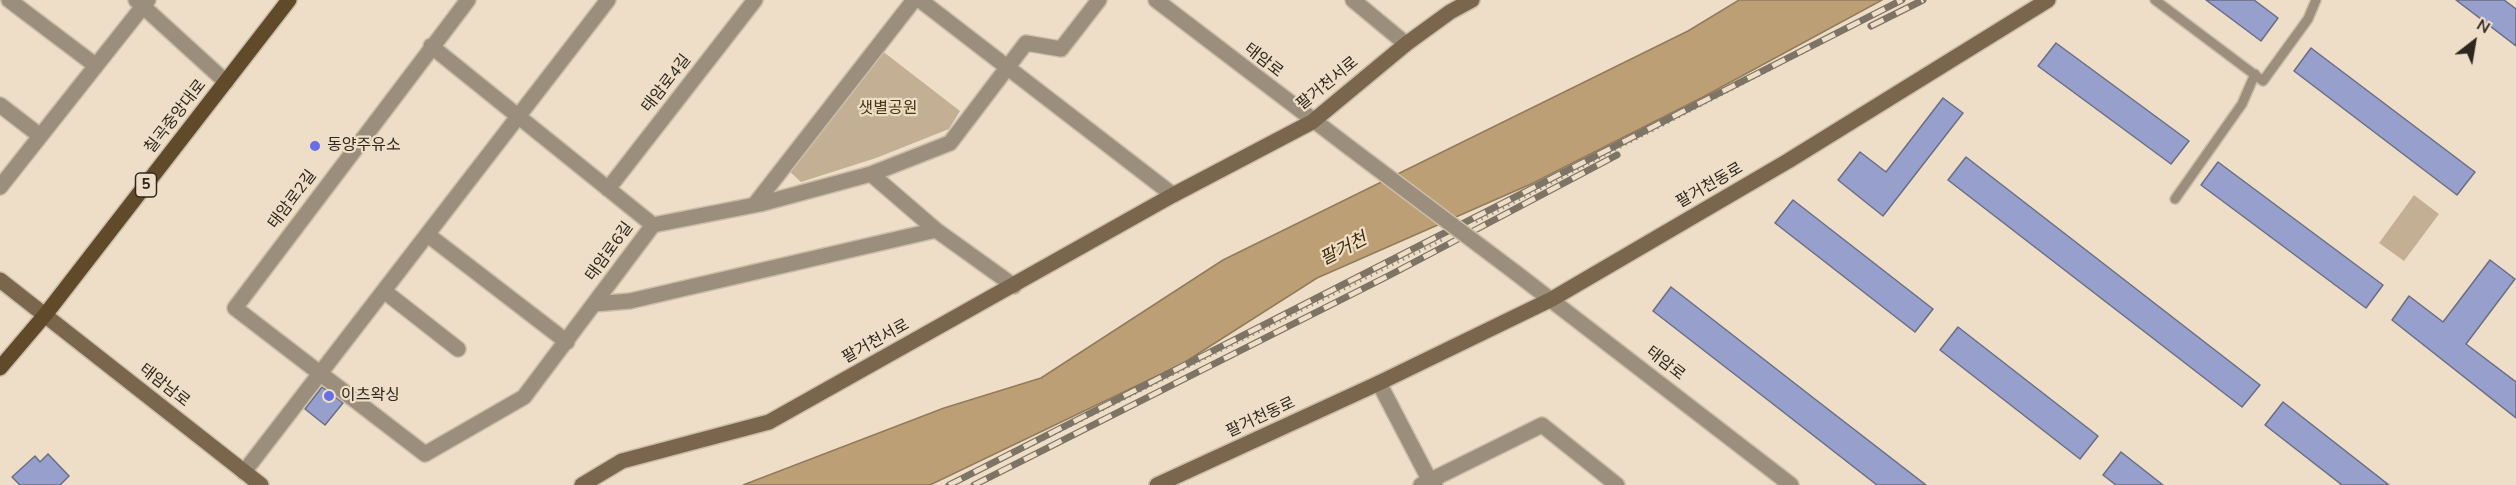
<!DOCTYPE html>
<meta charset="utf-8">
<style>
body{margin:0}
#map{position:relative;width:2516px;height:485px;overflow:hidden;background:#eedec7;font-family:"Nunito Sans",sans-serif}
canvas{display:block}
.north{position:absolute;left:2444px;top:12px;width:60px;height:60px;-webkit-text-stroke:4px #eedec7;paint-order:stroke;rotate:31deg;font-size:16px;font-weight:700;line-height:24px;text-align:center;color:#2d271f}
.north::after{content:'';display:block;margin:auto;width:21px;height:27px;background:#2d271f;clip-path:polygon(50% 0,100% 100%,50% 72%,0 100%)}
</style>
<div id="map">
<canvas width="2516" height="485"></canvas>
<div class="north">N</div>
</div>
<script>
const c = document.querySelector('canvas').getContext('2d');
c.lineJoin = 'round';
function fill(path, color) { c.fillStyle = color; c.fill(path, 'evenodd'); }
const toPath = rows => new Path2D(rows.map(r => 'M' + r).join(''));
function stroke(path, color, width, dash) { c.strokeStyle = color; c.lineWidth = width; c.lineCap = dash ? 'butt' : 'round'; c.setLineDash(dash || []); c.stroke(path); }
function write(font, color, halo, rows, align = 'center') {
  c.font = font + ' "Nunito Sans","Noto Sans KR",sans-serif'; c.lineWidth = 4.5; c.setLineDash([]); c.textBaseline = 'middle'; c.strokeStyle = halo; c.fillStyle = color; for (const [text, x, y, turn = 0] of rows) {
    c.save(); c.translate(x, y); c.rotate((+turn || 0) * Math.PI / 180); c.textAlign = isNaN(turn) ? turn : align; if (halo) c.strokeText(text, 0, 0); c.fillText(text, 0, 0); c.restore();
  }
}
fill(toPath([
 [881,50,960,111,949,129,876,158,801,182,788,170],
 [2414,195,2439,214,2404,261,2379,243]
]), '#c3b094');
const water = toPath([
 [1739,0,1882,0,1703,97,1531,184,1317,278,1182,364,930,485,743,485,944,408,1041,378,1223,260,1688,31,1739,0]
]);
fill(water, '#bd9f75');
stroke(water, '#927b5b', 1.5);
const building = toPath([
 [2206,0,2254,0,2278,18,2261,41,2206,0],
 [2456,0,2504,0,2516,9,2516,46,2456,0],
 [2056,43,2189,141,2171,164,2038,66,2056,43],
 [2311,48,2475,172,2457,195,2294,71,2311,48],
 [1943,98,1963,113,1883,216,1838,180,1860,152,1886,172,1943,98],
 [1966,157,2260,385,2242,407,1948,180,1966,157],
 [2218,162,2383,285,2366,308,2201,185,2218,162],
 [1793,200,1933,309,1915,332,1775,223,1793,200],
 [2490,260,2515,279,2466,344,2516,382,2516,418,2392,320,2409,296,2443,322,2490,260],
 [1671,287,1811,396,1926,485,1877,485,1773,404,1653,311,1671,287],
 [1958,327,2098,436,2080,459,1940,350,1958,327],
 [322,387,343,403,325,425,305,409,322,387],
 [2283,402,2389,485,2342,485,2265,425,2283,402],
 [2121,452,2163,485,2116,485,2103,475,2121,452],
 [48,454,69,476,60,485,20,485,12,477,35,456,40,462,48,454]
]);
fill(building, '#979fcd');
stroke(building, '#6a6e84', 1.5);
const lane = toPath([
 [2155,0,2263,81,2308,19,2316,0],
 [2175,199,2242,104,2255,74]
]);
const street = toPath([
 [9,0,95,65],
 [136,0,226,82],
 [468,0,235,308,425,454,524,397,653,225,760,204,871,174,950,143,1026,43,1061,49,1099,0],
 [920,0,1173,195],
 [1156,0,1350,148],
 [1353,0,1406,44],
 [431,46,653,225],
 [0,105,39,135],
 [871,174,936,230,1014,286],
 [0,187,148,0],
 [608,189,755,0],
 [755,204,914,0],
 [428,235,567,342],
 [1516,273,1791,485],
 [384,291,458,349],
 [594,304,630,301,936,230],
 [1379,383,1430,481,1435,485],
 [244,472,608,0],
 [1421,485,1542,425,1617,485]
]);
const secondary = toPath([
 [0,280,261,485],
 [582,485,622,461,769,422,1173,195,1312,122,1406,44,1450,12,1472,0],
 [1157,485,1379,383,1552,299,1788,161,2048,0]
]);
const primary = toPath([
 [0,368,45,315,289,0]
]);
stroke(lane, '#cbbda9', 12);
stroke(street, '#cbbda9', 18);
stroke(secondary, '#cbbda9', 18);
stroke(primary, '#cbbda9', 18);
stroke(toPath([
 [1476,222,1904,0],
 [952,485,1444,239]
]), '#9c9180', 3, [1.5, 4.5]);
stroke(lane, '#9b8e7c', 9);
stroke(street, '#9b8e7c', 15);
stroke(secondary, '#79664c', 15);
stroke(primary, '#604a29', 15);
const rail = toPath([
 [1871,26,1923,0],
 [949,485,1902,0],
 [974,485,1390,275,1617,155]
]);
stroke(rail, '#7e7466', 7);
stroke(rail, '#eedec7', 4.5, [14]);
const streetBridge = toPath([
 [1350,148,1516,273]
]);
stroke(streetBridge, '#cbbda9', 18, []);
stroke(streetBridge, '#9b8e7c', 15);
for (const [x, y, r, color] of [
 [315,146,6,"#666fe8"],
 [329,396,6,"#666fe8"]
]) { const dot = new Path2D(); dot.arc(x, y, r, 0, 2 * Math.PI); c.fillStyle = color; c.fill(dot); stroke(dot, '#eedec7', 2); }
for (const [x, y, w] of [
 [146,185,21]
]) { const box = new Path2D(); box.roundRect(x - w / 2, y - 12, w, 24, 4.5); c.fillStyle = '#eedec7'; c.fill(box); stroke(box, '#2d271f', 1.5); }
write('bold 15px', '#2d271f', null, [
 ["5",146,185]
]);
write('16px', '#2d271f', '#eedec7', [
 ["태암로",1263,61,38],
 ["태암로4길",667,84,-52],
 ["팔거천서로",1328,84,-39],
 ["칠곡중앙대로",176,117,-52],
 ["팔거천동로",1710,186,-30],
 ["태암로2길",293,200,-53],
 ["태암로6길",610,252,-54],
 ["팔거천서로",876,342,-29],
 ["태암로",1665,364,38],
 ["태암남로",164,386,38],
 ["팔거천동로",1261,418,-25]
]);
write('16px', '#493310', '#eedec7', [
 ["샛별공원",888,109]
]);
write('16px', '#2d271f', '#eedec7', [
 ["동양주유소",327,146],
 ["이츠왁싱",341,396]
], 'left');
write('italic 18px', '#402b06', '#eedec7', [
 ["팔거천",1344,250,-27]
]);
</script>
